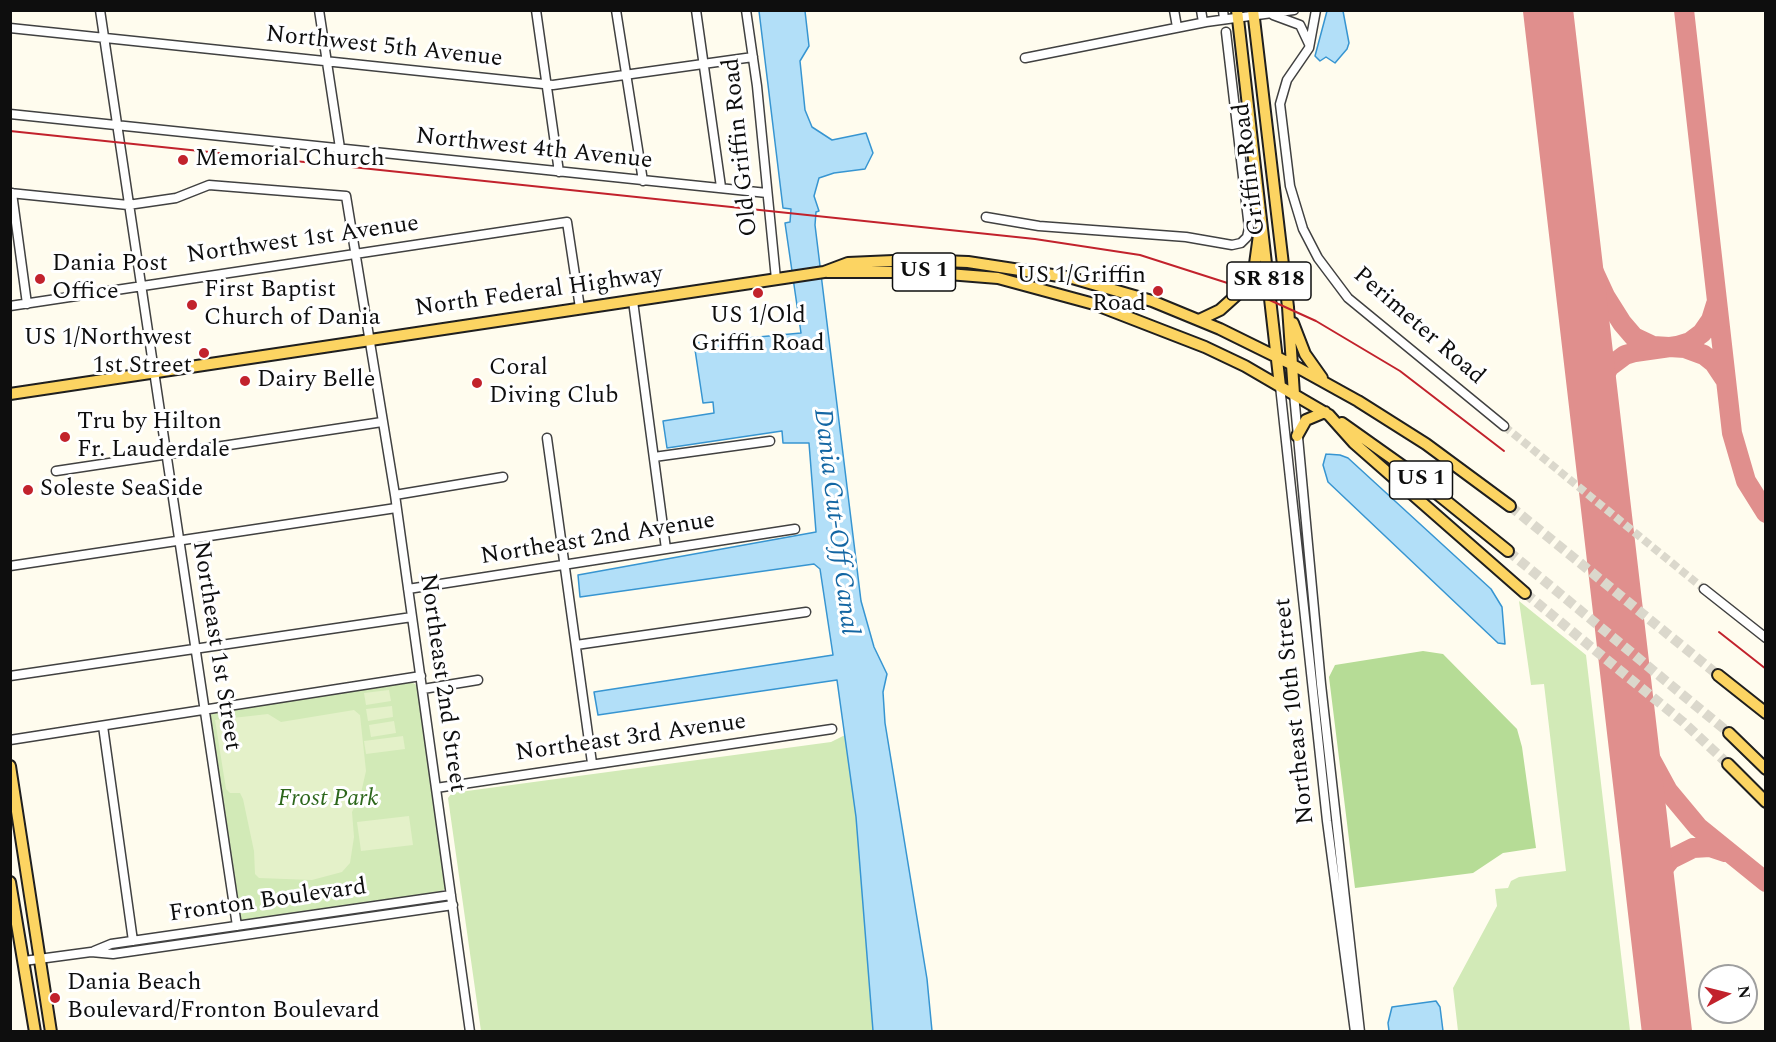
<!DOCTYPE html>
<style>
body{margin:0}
#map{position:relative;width:1776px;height:1042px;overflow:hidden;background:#fffcee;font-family:Spectral,serif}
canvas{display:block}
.frame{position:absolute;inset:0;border:12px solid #0e0e0e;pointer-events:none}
.north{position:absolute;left:1698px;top:964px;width:60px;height:60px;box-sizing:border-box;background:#fff;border:2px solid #9f9f9f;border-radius:50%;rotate:83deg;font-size:16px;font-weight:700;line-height:24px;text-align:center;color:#0e0e0e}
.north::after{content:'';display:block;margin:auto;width:21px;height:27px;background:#c2222c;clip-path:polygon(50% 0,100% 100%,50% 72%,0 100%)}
</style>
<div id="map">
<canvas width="1776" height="1042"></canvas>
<div class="frame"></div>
<div class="north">N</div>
</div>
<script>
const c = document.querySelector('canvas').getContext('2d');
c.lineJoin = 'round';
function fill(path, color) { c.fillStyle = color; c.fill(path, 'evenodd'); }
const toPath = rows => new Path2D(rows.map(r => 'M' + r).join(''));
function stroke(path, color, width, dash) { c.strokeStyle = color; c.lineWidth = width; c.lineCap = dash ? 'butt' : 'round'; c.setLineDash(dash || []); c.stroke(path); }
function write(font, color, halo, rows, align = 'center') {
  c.font = font + ' Spectral,serif'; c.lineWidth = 6; c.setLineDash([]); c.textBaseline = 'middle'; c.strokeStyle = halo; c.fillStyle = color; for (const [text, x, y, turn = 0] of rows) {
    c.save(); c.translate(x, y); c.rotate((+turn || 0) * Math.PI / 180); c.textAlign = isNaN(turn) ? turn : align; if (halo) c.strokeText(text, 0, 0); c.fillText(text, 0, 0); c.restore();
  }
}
fill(toPath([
 [1519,601,1586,655,1630,1031,1458,1031,1453,988,1497,906,1495,889,1508,888,1511,881,1519,877,1566,871,1544,684,1531,685],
 [410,681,418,686,445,889,436,894,246,922,241,919,210,712],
 [845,735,856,817,873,1031,481,1031,448,798,452,793,831,742]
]), '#d2eab7');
fill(toPath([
 [1423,651,1443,654,1517,729,1522,747,1536,848,1503,853,1473,873,1355,888,1329,677,1335,665]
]), '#b6dc96');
fill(toPath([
 [389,690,391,701,366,705,364,693],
 [392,706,393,717,368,721,366,709],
 [354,710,360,715,366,771,361,793,352,812,354,837,350,863,342,872,312,880,259,878,255,874,254,851,243,799,240,793,230,793,226,789,215,720,268,714,281,722],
 [394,721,396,733,371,737,369,725],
 [403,736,405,749,366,754,364,741],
 [409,816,413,845,361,851,357,822]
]), '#e4f1c9');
const water = toPath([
 [759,11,805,11,809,46,800,61,805,110,812,127,832,140,866,133,873,153,865,169,834,173,819,178,814,196,819,211,816,212,815,225,861,601,874,647,887,674,883,692,885,723,927,979,932,1031,873,1031,856,817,837,680,598,715,594,692,833,655,820,569,814,564,580,597,578,575,816,532,809,443,783,443,782,431,667,448,663,421,714,413,713,402,703,403,694,343,801,333,785,223,790,222,791,209,783,208,759,11],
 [1327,11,1343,11,1349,43,1347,49,1335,63,1326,57,1320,61,1315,56,1327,11],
 [1326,454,1340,455,1348,458,1491,589,1502,607,1505,644,1498,643,1328,482,1323,465,1326,454],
 [1436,1001,1440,1007,1443,1031,1389,1031,1388,1023,1392,1007,1436,1001]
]);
fill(water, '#b2dff8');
stroke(water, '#3795d1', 1.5);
stroke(toPath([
 [1684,10,1732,433,1746,481,1766,513],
 [1569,188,1587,257,1605,296,1622,323,1634,337,1653,346,1685,348,1704,355,1714,363,1726,381],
 [1596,422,1597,390,1609,367,1625,355,1635,352,1677,346,1690,342,1702,333,1711,320,1716,304],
 [1626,682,1643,745,1668,791,1698,827,1766,882],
 [1653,909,1658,875,1671,859,1693,848,1710,847,1725,852],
 [1665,1012,1670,1032]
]), '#e08f8d', 20);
stroke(toPath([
 [1548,10,1667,1032]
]), '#e08f8d', 50);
stroke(toPath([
 [1504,426,1704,589]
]), '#dbd8cc', 8, [8, 4]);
stroke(toPath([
 [1510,506,1718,675],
 [1508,551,1729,733],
 [1525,593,1683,722,1728,764]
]), '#dbd8cc', 10, [10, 5]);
const minor = toPath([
 [100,10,237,926],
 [319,10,340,148],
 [536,10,559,172],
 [616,10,643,181],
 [696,10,721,187],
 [746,10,757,86,776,279],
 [1174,10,1177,27],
 [1201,10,1203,22],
 [1223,10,1224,19],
 [1316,10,1309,48,1287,80,1280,104,1290,186,1303,229,1318,258,1348,298,1504,426],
 [1273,15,1300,25,1309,44],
 [10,28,553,85,753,57],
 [1025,58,1206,22,1294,10],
 [10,114,767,193],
 [10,193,128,205,176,198,209,185,346,196,395,495,470,1032],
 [12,193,27,304],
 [986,217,1039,226,1186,237,1232,245,1241,243,1247,237,1249,228,1226,32],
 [633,301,666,549],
 [10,306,567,222,580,308],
 [1280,386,1327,821,1355,1032],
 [1294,394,1321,684,1360,1032],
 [547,438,592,763],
 [654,457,770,441],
 [56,471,382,422],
 [395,495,503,477],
 [10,566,396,508],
 [408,589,795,529],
 [1704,589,1766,638],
 [576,645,806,612],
 [10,676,412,617],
 [423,689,478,680],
 [103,726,133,941],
 [10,740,421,676],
 [436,788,832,729],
 [94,951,111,944,451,895],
 [24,961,91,952,113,954,453,905]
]);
const major = toPath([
 [1237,10,1280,386],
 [1253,10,1288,307,1294,394],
 [827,272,923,272,998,278,1094,304,1205,347,1245,366,1329,415,1354,443,1525,593],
 [1199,320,1220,310,1240,292,1255,264,1259,235],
 [1293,323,1305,354,1322,378],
 [10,394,824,272,848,263,916,260,968,262,1072,278,1152,301,1220,329,1293,365,1358,401,1426,444,1510,506],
 [1342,423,1404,467,1508,551],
 [1297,436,1306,420,1325,412],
 [1718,675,1766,713],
 [1729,733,1766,769],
 [1728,764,1766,802],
 [10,766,51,1032],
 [10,882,35,1032]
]);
stroke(minor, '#414141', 11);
stroke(major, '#1f1f1f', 14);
stroke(minor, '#fff', 8);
stroke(major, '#fcd462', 10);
stroke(toPath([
 [10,131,1035,239,1140,255,1243,288,1316,321,1400,371,1504,451],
 [1719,632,1766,669]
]), '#c2222c', 2);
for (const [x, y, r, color] of [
 [183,160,6,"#c2222c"],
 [40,279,6,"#c2222c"],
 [1158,291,6,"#c2222c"],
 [758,293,6,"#c2222c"],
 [192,305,6,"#c2222c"],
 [204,353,6,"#c2222c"],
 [245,381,6,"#c2222c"],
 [477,383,6,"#c2222c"],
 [65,437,6,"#c2222c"],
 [28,490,6,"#c2222c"],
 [55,998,6,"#c2222c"]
]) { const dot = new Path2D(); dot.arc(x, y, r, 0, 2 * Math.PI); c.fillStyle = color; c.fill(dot); stroke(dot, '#fff', 2); }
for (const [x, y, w] of [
 [924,272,63],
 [1269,281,84],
 [1421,480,63]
]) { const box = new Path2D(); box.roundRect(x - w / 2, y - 19, w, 38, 4.5); c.fillStyle = '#fff'; c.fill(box); stroke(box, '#0e0e0e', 1.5); }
write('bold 22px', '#0e0e0e', null, [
 ["US 1",924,272],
 ["SR 818",1269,281],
 ["US 1",1421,480]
]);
write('24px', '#0e0e0e', '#fff', [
 ["Northwest 5th Avenue",384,48,6],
 ["Old Griffin Road",742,147,-96],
 ["Northwest 4th Avenue",534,150,6],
 ["Griffin Road",1251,169,-97],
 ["Northwest 1st Avenue",303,241,-8],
 ["North Federal Highway",539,293,-8],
 ["Perimeter Road",1418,327,41],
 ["Northeast 2nd Avenue",598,540,-9],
 ["Northeast 1st Street",215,646,81],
 ["Northeast 2nd Street",441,683,82],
 ["Northeast 10th Street",1296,711,-96],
 ["Northeast 3rd Avenue",631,739,-8],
 ["Fronton Boulevard",268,902,-8]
]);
write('24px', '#0e0e0e', '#fff', [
 ["Memorial Church",195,160],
 ["Dania Post",52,265],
 ["Office",52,293],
 ["US 1/Griffin",1146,277,"right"],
 ["Road",1146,305,"right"],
 ["First Baptist",204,291],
 ["Church of Dania",204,319],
 ["US 1/Old",758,317,"center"],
 ["Griffin Road",758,345,"center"],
 ["US 1/Northwest",192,339,"right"],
 ["1st Street",192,367,"right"],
 ["Coral",489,369],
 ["Diving Club",489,397],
 ["Dairy Belle",257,381],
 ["Tru by Hilton",77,423],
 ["Fr. Lauderdale",77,451],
 ["Soleste SeaSide",40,490],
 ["Dania Beach",67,984],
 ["Boulevard/Fronton Boulevard",67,1012]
], 'left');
write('italic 24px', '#2d671c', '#fff', [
 ["Frost Park",328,800]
]);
write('italic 26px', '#1366a3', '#fff', [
 ["Dania Cut-Off Canal",834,522,83]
]);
</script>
